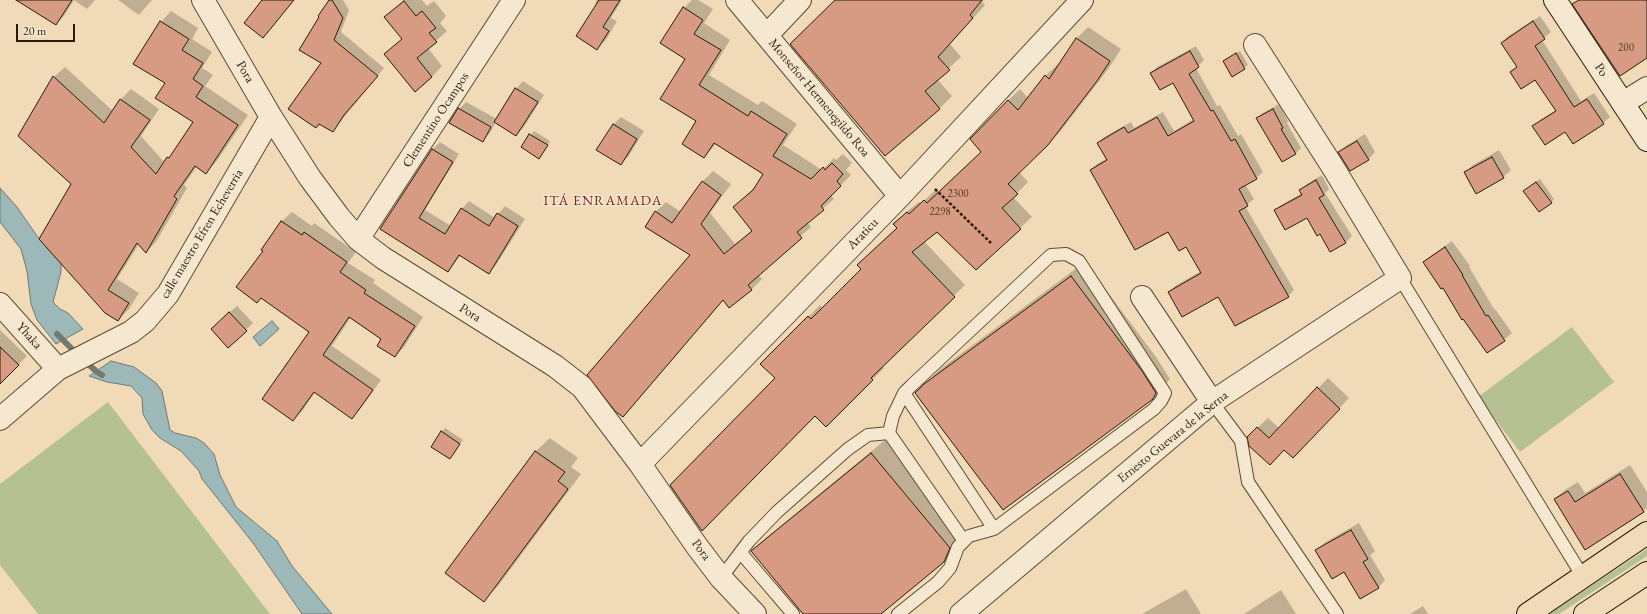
<!DOCTYPE html>
<meta charset="utf-8">
<style>
body{margin:0}
#map{position:relative;width:1647px;height:614px;overflow:hidden;background:#f0dab7;font-family:"EB Garamond",serif}
canvas{display:block}
.scale{position:absolute;left:16px;top:24px;width:59px;height:18px;box-sizing:border-box;border:2px solid #2c1b09;border-top:0;padding-left:5px;font-size:12px;line-height:14px;white-space:nowrap;color:#2c1b09;-webkit-text-stroke:3px #f5e7d0;paint-order:stroke}
</style>
<div id="map">
<canvas width="1647" height="614"></canvas>
<div class="scale">20 m</div>
</div>
<script>
const c = document.querySelector('canvas').getContext('2d');
c.lineJoin = 'round';
function fill(path, color) { c.fillStyle = color; c.fill(path, 'evenodd'); }
const toPath = rows => new Path2D(rows.map(r => 'M' + r).join(''));
function stroke(path, color, width, dash) { c.strokeStyle = color; c.lineWidth = width; c.lineCap = dash ? 'butt' : 'round'; c.setLineDash(dash || []); c.stroke(path); }
function write(font, color, halo, rows, align = 'center') {
  c.font = font + ' "EB Garamond",serif'; c.lineWidth = 3; c.setLineDash([]); c.textBaseline = 'middle'; c.strokeStyle = halo; c.fillStyle = color; for (const [text, x, y, turn = 0] of rows) {
    c.save(); c.translate(x, y); c.rotate((+turn || 0) * Math.PI / 180); c.textAlign = isNaN(turn) ? turn : align; if (halo) c.strokeText(text, 0, 0); c.fillText(text, 0, 0); c.restore();
  }
}
fill(toPath([
 [1572,327,1614,382,1520,452,1478,397],
 [108,402,270,614,38,614,0,565,0,484],
 [1647,549,1647,556,1559,614,1548,614]
]), '#b5c192');
const water = toPath([
 [0,188,17,207,37,236,61,260,61,272,53,302,60,309,68,313,83,329,56,344,37,320,31,304,27,271,21,249,0,222,0,188],
 [272,321,279,329,260,346,253,337,272,321],
 [111,361,134,367,156,383,162,391,170,430,175,433,196,438,204,443,214,454,220,475,236,507,277,541,292,566,332,614,302,614,253,543,202,479,199,471,181,451,160,438,152,430,143,414,142,398,131,386,107,382,89,376,111,361]
]);
fill(water, '#9db8b8');
stroke(water, '#707972', 1);
fill(toPath([
 [18,0,95,0,87,9,74,0,64,16,56,24],
 [118,0,152,0,139,15],
 [330,0,343,0,349,10,341,32,384,68,333,131,322,62],
 [404,0,422,0,427,6,434,1,446,16,440,23,447,31,428,48,442,66,432,77,386,54,403,38,385,17],
 [597,0,622,0,611,18,617,21,606,40,597,48,597,5,595,4],
 [692,0,698,0,713,9,704,23,730,40,709,75,758,105,762,101,797,124,783,145,822,170,834,158,836,160,843,154,852,163,846,170,851,175,831,195,834,199,807,222,811,227,758,274,762,279,752,289,730,306,724,299,633,405,692,255,655,212,666,202,681,212,702,182,713,171,731,184,710,213,735,244,753,230,734,207,755,187,764,173,717,143,704,157,686,59,684,8],
 [836,0,984,0,982,2,985,5,950,44,961,57,937,79,952,96,939,109],
 [171,11,198,28,192,39,212,52,202,68,213,75,205,86,248,115,216,162,206,172,197,166,184,185,187,188,156,242,146,252,139,244,117,279,139,293,129,309,118,320,107,313,73,184,19,136,54,77,65,67,113,111,120,100,131,89,159,109,141,136,165,163,175,150,194,122,166,83,161,22],
 [1540,16,1551,32,1542,40,1581,101,1594,93,1610,117,1603,123,1566,131,1534,126,1540,120,1556,110,1535,78,1511,72,1517,66,1502,43,1508,36],
 [1088,27,1121,49,1109,68,1059,133,1019,172,1028,182,1013,197,1032,217,976,269,937,230,924,241,965,285,882,366,884,368,826,426,762,364,820,305,823,308,862,269,870,254,898,227,895,224,906,212,919,202,921,204,936,189,939,192,983,151,991,117,1020,89,1028,98,1045,76,1057,65,1059,66,1076,39],
 [1196,46,1204,60,1196,68,1217,106,1220,105,1238,136,1241,134,1263,172,1256,178,1245,184,1254,199,1245,206,1294,290,1288,296,1235,325,1219,296,1169,292,1175,286,1201,271,1187,246,1091,170,1097,164,1107,158,1098,143,1104,137,1131,122,1134,128,1163,112,1174,131,1194,119,1173,82,1151,73,1157,67],
 [1240,51,1248,65,1232,75,1224,61],
 [523,81,544,95,524,127,516,135,496,122,490,133,483,140,459,109,466,102,497,119,516,89],
 [1279,104,1288,121,1287,123,1301,148,1296,153,1282,161,1257,119,1263,113],
 [621,117,644,131,628,157,620,164,598,150,614,124],
 [534,131,550,141,542,154,522,147],
 [1365,134,1375,152,1368,160,1339,152,1347,145],
 [440,142,459,154,425,210,451,226,462,209,469,201,495,218,505,206,525,219,496,265,489,272,461,255,448,271,381,229,432,150],
 [1499,150,1511,170,1503,177,1465,173,1473,165],
 [1322,175,1329,189,1325,193,1352,236,1346,242,1331,251,1320,233,1307,217,1275,211,1281,205,1302,193,1301,190,1307,184],
 [1540,179,1554,199,1551,203,1528,188],
 [292,212,312,226,314,223,356,252,348,263,375,280,373,283,423,317,404,347,395,356,383,339,351,317,332,346,381,380,361,408,352,418,315,392,303,410,293,420,310,332,262,250,282,221],
 [1452,241,1470,266,1469,267,1494,309,1495,309,1512,333,1504,340,1443,287,1424,262,1432,255],
 [1085,262,1156,357,1170,379,1152,398,916,393,939,370],
 [237,306,253,323,246,330,219,322],
 [0,330,27,356,0,383],
 [1328,378,1349,398,1303,447,1284,449,1248,437,1268,418,1279,428],
 [445,428,463,440,450,458,442,432],
 [550,438,578,458,571,467,581,474,498,586,484,600,446,573,536,451],
 [885,440,963,534,958,547,943,562,880,614,804,614,752,551,766,538],
 [1630,465,1647,492,1647,508,1586,548,1555,499,1565,490,1578,482,1585,493],
 [1359,523,1375,551,1370,555,1385,580,1378,588,1345,571,1317,550,1324,543],
 [1186,589,1201,614,1142,614],
 [1281,590,1296,614,1244,614],
 [1423,606,1428,614,1410,614]
]), '#0003');
stroke(toPath([
 [57,334,78,355],
 [85,361,97,372,102,375]
]), '#707972', 6);
const building = toPath([
 [16,0,72,0,56,25,16,0],
 [262,0,294,0,263,38,244,23,262,0],
 [329,0,332,0,343,18,334,40,378,76,344,115,333,132,319,124,316,128,288,109,321,63,299,50,319,17,318,16,329,0],
 [599,0,620,0,603,27,609,31,597,50,576,36,599,0],
 [835,0,982,0,970,15,973,18,938,57,950,70,925,91,940,109,885,156,790,44,835,0],
 [1579,0,1647,0,1647,58,1620,76,1572,4,1579,0],
 [404,1,416,16,422,11,436,28,429,33,437,42,417,58,432,77,415,92,384,54,402,39,384,17,404,1],
 [683,7,703,20,694,34,721,50,699,85,748,116,751,111,787,134,773,156,811,179,823,167,825,170,832,163,843,174,837,181,841,186,821,206,824,210,797,232,802,238,748,285,752,290,729,308,723,300,623,417,615,411,587,375,690,255,645,227,655,211,672,223,702,181,721,195,701,224,724,254,752,231,733,207,753,190,763,174,714,143,704,158,682,144,696,121,660,99,685,59,660,43,683,7],
 [160,21,189,39,182,50,203,63,193,79,203,86,196,97,238,125,206,174,195,166,174,196,177,199,146,253,137,243,108,290,129,303,118,321,105,313,39,239,71,184,18,136,53,76,104,123,120,99,150,120,131,147,156,174,167,157,169,158,193,122,155,98,165,83,133,64,160,21],
 [1533,21,1545,39,1535,46,1574,107,1587,99,1604,124,1573,144,1565,132,1545,145,1532,126,1556,111,1535,80,1521,89,1510,72,1517,67,1501,43,1533,21],
 [1076,38,1110,61,1097,81,1048,145,1008,184,1018,194,1002,208,1021,229,976,270,937,232,912,252,955,297,871,378,873,380,826,427,815,416,702,531,670,485,775,378,760,364,808,316,811,319,861,269,857,265,897,228,893,224,907,212,909,214,924,200,927,203,981,152,970,139,1008,100,1018,110,1045,75,1049,79,1076,38],
 [1190,51,1199,67,1189,74,1211,111,1213,110,1231,141,1235,139,1257,179,1239,189,1248,206,1239,211,1289,297,1235,326,1218,297,1182,317,1168,292,1201,273,1186,247,1179,251,1168,232,1135,250,1090,170,1107,160,1097,143,1124,127,1128,133,1157,117,1168,136,1194,121,1173,83,1160,90,1150,73,1190,51],
 [1236,53,1245,69,1232,77,1223,61,1236,53],
 [515,88,538,102,516,136,494,122,515,88],
 [458,108,491,127,483,142,449,123,458,108],
 [1273,109,1283,128,1281,129,1296,154,1282,162,1256,118,1273,109],
 [613,124,637,139,621,165,596,150,613,124],
 [529,134,548,145,539,159,521,147,529,134],
 [1357,141,1369,160,1350,171,1338,152,1357,141],
 [432,149,453,162,419,218,445,234,461,208,489,226,497,213,518,226,489,274,459,255,448,272,380,229,432,149],
 [1492,157,1504,178,1476,194,1464,172,1492,157],
 [1316,180,1324,195,1319,198,1346,243,1330,252,1320,234,1317,236,1307,218,1285,230,1274,210,1302,195,1299,190,1316,180],
 [1536,182,1552,203,1539,212,1523,191,1536,182],
 [281,221,302,235,304,232,347,262,340,272,366,290,364,293,415,326,395,357,377,346,381,339,349,317,323,355,373,390,352,419,314,392,293,421,262,399,309,332,261,298,257,303,236,287,263,251,261,250,281,221],
 [1445,247,1463,275,1462,275,1486,316,1488,315,1505,341,1487,353,1463,319,1462,320,1443,288,1441,289,1423,262,1445,247],
 [1071,276,1142,371,1156,393,1153,399,1003,510,915,393,924,384,1071,276],
 [229,312,247,331,228,348,211,329,229,312],
 [0,347,19,365,0,384,0,347],
 [1317,387,1340,409,1293,458,1284,450,1270,465,1249,446,1247,437,1257,427,1269,438,1317,387],
 [441,431,460,444,450,459,431,447,441,431],
 [535,451,565,472,558,481,568,489,484,602,445,573,535,451],
 [871,453,950,548,944,562,881,614,803,614,751,551,871,453],
 [1620,474,1644,512,1585,550,1554,499,1568,491,1575,502,1620,474],
 [1351,530,1368,559,1363,562,1379,588,1360,599,1344,572,1332,579,1315,550,1351,530]
]);
fill(building, '#d79a83');
stroke(building, '#2c1b09', 1);
const lane = toPath([
 [1400,278,1583,577],
 [904,393,994,529],
 [1212,402,1241,441,1248,482,1337,614],
 [889,433,964,541],
 [741,553,793,614],
 [721,578,749,541,777,512,848,449,868,435,889,433,893,416,904,393,912,385,1051,255,1066,254,1079,261,1165,393,1161,401,1154,409,994,529,969,536,958,547,950,568,938,582,898,614]
]);
const street = toPath([
 [203,0,271,117,310,178,339,217,358,239,383,258,555,366,582,387,640,464,696,545,721,578,755,614],
 [737,0,900,196],
 [767,35,800,0],
 [1623,103,1647,88],
 [358,239,514,0],
 [1142,297,1212,402],
 [0,304,58,369],
 [0,419,58,369,131,332,145,321,168,294,271,117],
 [640,464,900,196,1082,0],
 [961,614,1212,402,1400,278,1334,169,1255,45]
]);
const secondary = toPath([
 [1555,0,1647,140]
]);
const primary = toPath([
 [1528,614,1647,533],
 [1585,614,1647,573]
]);
stroke(lane, '#5d4b34', 14);
stroke(street, '#5d4b34', 24);
stroke(secondary, '#2c1b09', 24);
stroke(primary, '#2c1b09', 24);
stroke(toPath([
 [935,189,991,243]
]), '#2c1b09', 2.5, [3, 2]);
stroke(lane, '#f5e7d0', 12);
stroke(street, '#f5e7d0', 22);
stroke(secondary, '#f5e7d0', 22);
stroke(primary, '#f0dab7', 22);
write('11px', '#573b28', null, [
 ["200",1626,48],
 ["2300",958,194],
 ["2298",940,212]
]);
write('13px', '#2c1b09', '#f5e7d0', [
 ["Po",1601,70,56],
 ["Pora",245,72,60],
 ["Monseñor Hermenegildo Roa",819,98,50],
 ["Clementino Ocampos",436,120,-57],
 ["calle maestro Efren Echeverria",202,234,-59],
 ["Araticu",863,234,-46],
 ["Pora",470,313,32],
 ["Yhaka",29,336,48],
 ["Ernesto Guevara de la Serna",1173,437,-39],
 ["Pora",701,550,54]
]);
c.letterSpacing = '1px';
write('14px', '#7a1f14', '#f5e7d0', [
 ["ITÁ ENRAMADA",603,201]
]);
c.letterSpacing = '0px';
</script>
